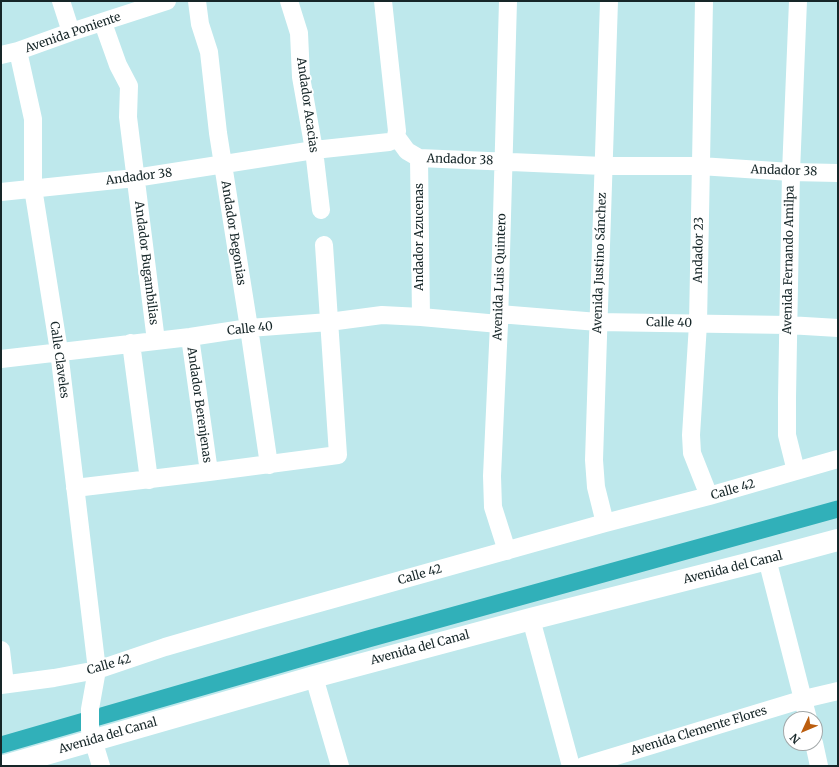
<!DOCTYPE html>
<meta charset="utf-8">
<style>
body{margin:0}
#map{position:relative;width:839px;height:767px;overflow:hidden;background:#bee8ec;font-family:Merriweather,serif}
canvas{display:block}
.frame{position:absolute;inset:0;border:2px solid #162628;pointer-events:none}
.north{position:absolute;left:783px;top:711px;width:40px;height:40px;box-sizing:border-box;background:#fff;border:1px solid #a2a8a9;border-radius:50%;rotate:226deg;font-size:11px;font-weight:700;line-height:16px;text-align:center;color:#162628}
.north::after{content:'';display:block;margin:auto;width:14px;height:18px;background:#bb5d0e;clip-path:polygon(50% 0,100% 100%,50% 72%,0 100%)}
</style>
<div id="map">
<canvas width="839" height="767"></canvas>
<div class="frame"></div>
<div class="north">N</div>
</div>
<script>
const c = document.querySelector('canvas').getContext('2d');
c.lineJoin = 'round';
const toPath = rows => new Path2D(rows.map(r => 'M' + r).join(''));
function stroke(path, color, width, dash) { c.strokeStyle = color; c.lineWidth = width; c.lineCap = dash ? 'butt' : 'round'; c.setLineDash(dash || []); c.stroke(path); }
function write(font, color, halo, rows, align = 'center') {
  c.font = font + ' Merriweather,serif'; c.lineWidth = 4; c.setLineDash([]); c.textBaseline = 'middle'; c.strokeStyle = halo; c.fillStyle = color; for (const [text, x, y, turn = 0] of rows) {
    c.save(); c.translate(x, y); c.rotate((+turn || 0) * Math.PI / 180); c.textAlign = isNaN(turn) ? turn : align; if (halo) c.strokeText(text, 0, 0); c.fillText(text, 0, 0); c.restore();
  }
}
stroke(toPath([
 [1,745,368,639,838,509]
]), '#31b0b9', 17);
stroke(toPath([
 [61,1,71,32],
 [197,1,200,24,209,52,218,133,249,328,269,465],
 [289,1,299,33,301,77,314,150,321,210],
 [383,1,397,131,396,136],
 [704,1,698,324,691,435,692,453,709,496],
 [103,23,118,65,129,86,128,117,156,341],
 [18,51,33,119,33,188,59,351,97,670,90,709,90,730,101,766],
 [1,55,18,51,71,32,167,1],
 [396,136,407,151,419,158,603,166,700,166,791,172,838,173],
 [419,158,421,317],
 [1,192,135,178,314,150,389,142,394,140,396,136],
 [499,314,598,322,788,325,838,328],
 [190,337,209,472],
 [131,343,149,480],
 [1,359,190,337,249,328,329,322,382,315,421,317,499,324],
 [796,471,787,435,787,398,791,172,798,1],
 [75,488,209,472,338,455,324,245],
 [605,523,596,487,594,460,609,1],
 [507,551,493,507,492,476,499,324,508,1],
 [767,559,808,719],
 [531,619,571,766],
 [1,650,5,684],
 [314,677,340,766],
 [1,685,54,678,97,670,165,647,258,620,605,523,709,496,838,459],
 [814,743,819,766],
 [583,766,804,699,838,691]
]), '#fff', 18);
stroke(toPath([
 [4,766,314,677,531,619,767,559,838,540]
]), '#fff', 22);
write('12px', '#162628', '#fff', [
 ["Avenida Poniente",73,33,-19],
 ["Andador Acacias",307,105,82],
 ["Andador 38",460,160,2],
 ["Andador 38",784,171,2],
 ["Andador 38",139,177,-7],
 ["Andador Begonias",233,233,81],
 ["Andador Azucenas",420,237,-90],
 ["Andador 23",699,250,-89],
 ["Avenida Fernando Amilpa",789,260,-89],
 ["Andador Bugambilias",146,263,83],
 ["Avenida Justino Sánchez",600,263,-88],
 ["Avenida Luis Quintero",500,277,-88],
 ["Calle 40",669,323,1],
 ["Calle 40",250,329,-6],
 ["Calle Claveles",59,360,82],
 ["Andador Berenjenas",199,405,82],
 ["Calle 42",733,490,-16],
 ["Avenida del Canal",733,568,-14],
 ["Calle 42",420,575,-16],
 ["Avenida del Canal",420,648,-15],
 ["Calle 42",109,665,-16],
 ["Avenida Clemente Flores",699,731,-17],
 ["Avenida del Canal",108,736,-16]
]);
</script>
